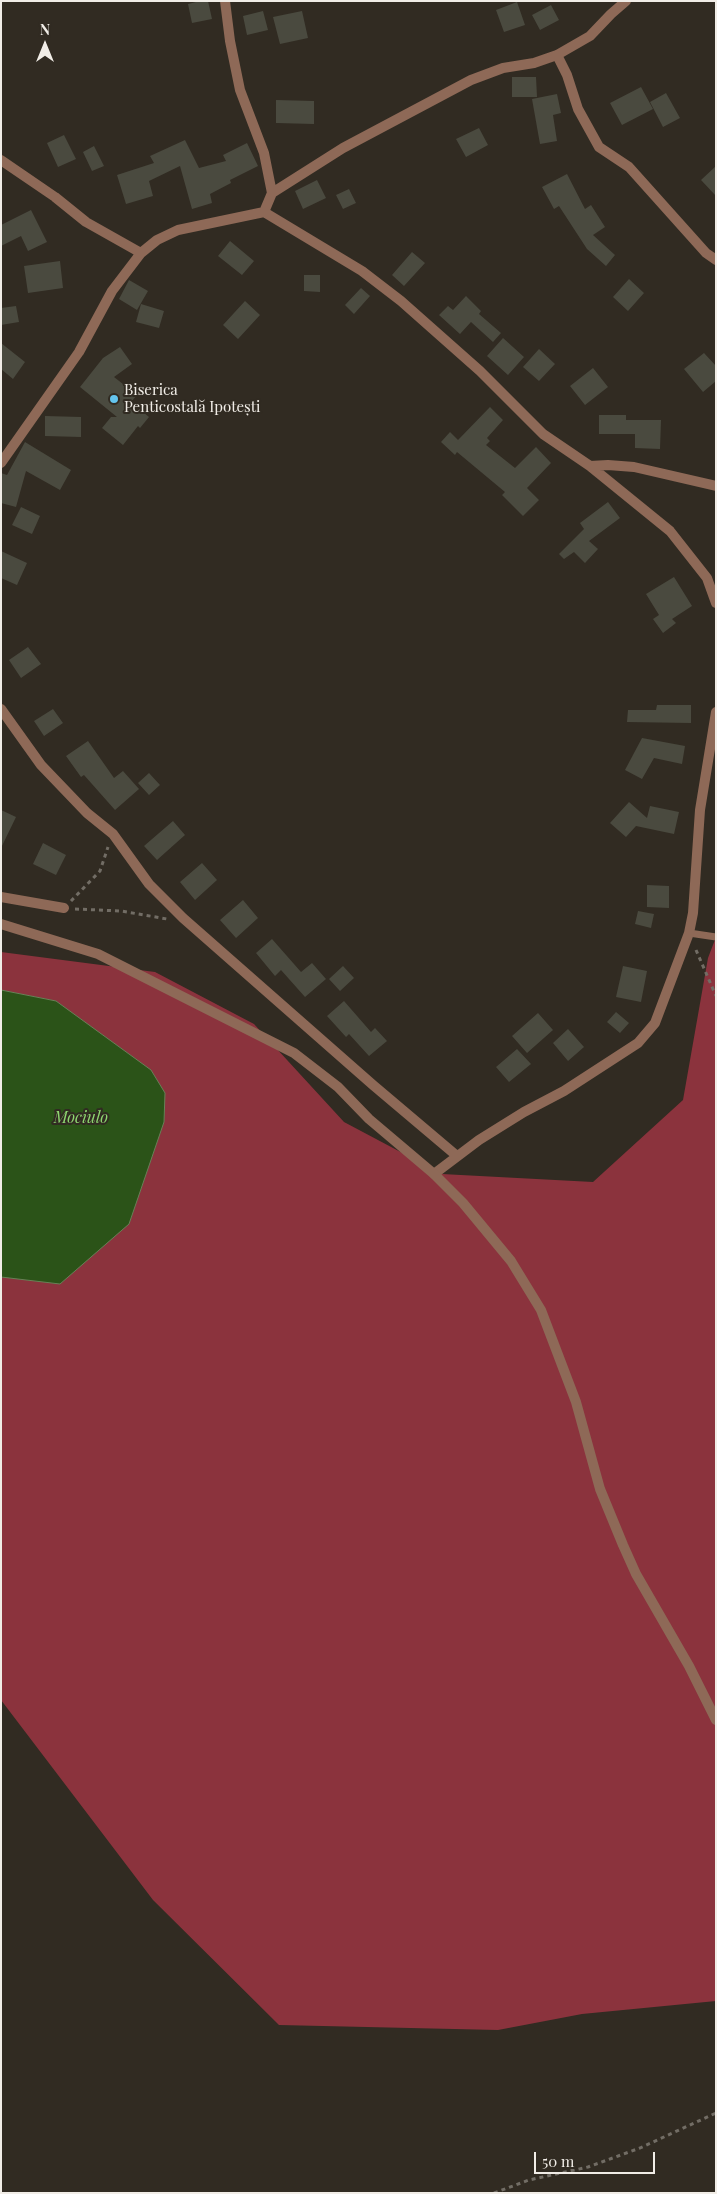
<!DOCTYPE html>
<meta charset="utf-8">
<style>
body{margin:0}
#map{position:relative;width:717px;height:2194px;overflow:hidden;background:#312b22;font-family:"Playfair Display",serif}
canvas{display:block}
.frame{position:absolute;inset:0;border:2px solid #f1ede7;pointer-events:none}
.north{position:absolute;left:20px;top:20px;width:50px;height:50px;-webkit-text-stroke:4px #312b22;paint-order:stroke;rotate:0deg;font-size:14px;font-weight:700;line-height:20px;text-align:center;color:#f1ede7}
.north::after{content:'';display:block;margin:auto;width:18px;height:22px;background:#f1ede7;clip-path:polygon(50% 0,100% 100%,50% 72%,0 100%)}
.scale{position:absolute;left:534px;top:2152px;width:121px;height:22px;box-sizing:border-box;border:2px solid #f1ede7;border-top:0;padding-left:6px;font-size:15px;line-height:18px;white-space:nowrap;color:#f1ede7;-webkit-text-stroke:4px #312b22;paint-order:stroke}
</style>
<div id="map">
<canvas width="717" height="2194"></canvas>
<div class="frame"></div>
<div class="north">N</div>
<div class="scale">50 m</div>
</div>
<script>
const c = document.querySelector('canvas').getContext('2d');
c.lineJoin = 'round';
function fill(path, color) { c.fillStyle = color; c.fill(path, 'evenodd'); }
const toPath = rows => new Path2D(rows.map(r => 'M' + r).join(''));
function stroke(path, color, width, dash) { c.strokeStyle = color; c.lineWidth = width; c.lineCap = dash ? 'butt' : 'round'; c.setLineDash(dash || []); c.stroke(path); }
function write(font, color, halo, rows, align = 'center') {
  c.font = font + ' "Playfair Display",serif'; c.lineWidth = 4; c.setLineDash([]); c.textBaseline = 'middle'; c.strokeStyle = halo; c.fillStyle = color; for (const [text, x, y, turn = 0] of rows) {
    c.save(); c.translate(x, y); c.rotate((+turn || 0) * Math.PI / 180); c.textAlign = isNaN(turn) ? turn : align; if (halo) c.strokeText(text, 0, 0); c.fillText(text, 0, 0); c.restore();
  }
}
fill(toPath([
 [716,937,716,2001,582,2014,498,2030,279,2025,153,1900,1,1700,1,952,155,972,254,1024,344,1122,442,1174,593,1182,683,1100,708,958]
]), '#8b333d');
const water = toPath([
 [1,990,56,1001,151,1070,165,1093,164,1122,129,1224,60,1284,1,1277,1,990]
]);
fill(water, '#2b5318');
stroke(water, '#668156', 1);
fill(toPath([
 [200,1,208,1,212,19,192,23,188,4],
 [517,2,525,25,504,32,496,10],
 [551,5,559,20,540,30,532,15],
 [263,11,268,30,247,35,243,16],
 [302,11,308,38,280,44,273,17],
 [512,77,536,77,537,97,512,97],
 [641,87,653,109,622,125,610,103],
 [666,93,680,118,663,127,650,102],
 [557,94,561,113,553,115,557,141,540,144,532,99],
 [276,100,314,101,314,124,276,123],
 [479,128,488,145,466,157,456,139],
 [64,135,76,159,58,167,47,143],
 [185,140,199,168,226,161,223,155,247,143,258,166,230,180,231,183,210,194,212,203,192,209,180,166,149,181,153,196,126,204,117,175,154,163,150,156],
 [94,146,104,166,92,171,83,152],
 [716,166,716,196,701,180],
 [567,174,585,209,591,205,605,227,593,235,615,255,606,266,587,249,559,206,554,209,542,187],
 [317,180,326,198,303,209,295,191],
 [349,189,356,203,343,209,336,195],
 [31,210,47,242,28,251,21,236,1,246,1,225],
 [230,241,254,261,242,275,218,256],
 [412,252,425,263,404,286,392,275],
 [60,261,63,288,28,293,24,266],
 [304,275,320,275,320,292,304,291],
 [629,279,644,293,628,311,613,297],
 [129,280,148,291,137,310,119,299],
 [361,288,370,296,354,314,345,305],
 [466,296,481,311,479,314,501,333,493,342,471,322,460,334,439,315,448,306,453,310],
 [245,301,260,315,238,339,223,325],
 [141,304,164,311,159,328,136,322],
 [16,306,19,322,1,325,1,308],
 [503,338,524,357,508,375,487,356],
 [1,343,25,362,13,379,1,369],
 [120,347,132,364,114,377,137,395,131,402,149,417,140,428,138,426,123,445,102,428,111,417,117,417,80,387,103,358],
 [539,349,555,364,539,381,523,367],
 [704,353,716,366,716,381,703,392,684,369],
 [593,368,608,387,585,405,570,386],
 [490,407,503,420,487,438,490,441,486,445,515,468,536,447,551,463,527,488,539,500,523,516,502,495,505,492,457,452,455,455,441,442,450,432,458,440],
 [599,415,626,415,626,420,661,420,660,449,635,448,635,434,599,434],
 [45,416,81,417,81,437,45,436],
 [25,442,71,470,60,490,26,471,16,507,1,503,1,473,7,475],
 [608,502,620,518,589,541,598,549,585,563,574,552,564,559,559,554,584,529,580,523],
 [21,507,40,516,32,534,12,525],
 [1,551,27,563,17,585,1,578],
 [674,577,692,606,672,619,676,623,663,633,653,619,659,615,646,594],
 [28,647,41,664,21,678,9,660],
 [657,705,691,705,691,723,627,722,628,710,656,710],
 [53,709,63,723,44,736,34,721],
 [642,738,685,746,682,764,654,758,642,779,625,770],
 [88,741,114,778,123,771,139,789,115,810,84,775,81,777,66,756],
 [149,773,160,785,149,795,138,783],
 [629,802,647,818,650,806,679,812,674,834,636,826,626,837,610,823],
 [1,810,16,817,1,848],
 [173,821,185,835,157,860,144,846],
 [43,843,66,855,56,875,33,864],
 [202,863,217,880,195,900,180,882],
 [647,885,669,886,669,908,647,907],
 [243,900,258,918,236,938,220,920],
 [638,911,654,914,651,928,635,924],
 [272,939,301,972,312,963,326,979,305,997,281,970,275,976,256,953],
 [343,966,354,978,340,991,329,979],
 [623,966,647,971,641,1002,616,997],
 [344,1001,371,1032,375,1028,387,1041,369,1056,349,1034,346,1037,327,1016],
 [616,1012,629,1023,620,1033,607,1022],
 [538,1013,553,1030,527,1053,512,1036],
 [568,1029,584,1047,568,1061,553,1043],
 [517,1049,531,1064,509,1082,496,1067]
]), '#4a4a3f');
stroke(toPath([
 [71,901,100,871,108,847],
 [75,909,121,911,167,919],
 [696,950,716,996],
 [494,2193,529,2180,588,2167,640,2148,716,2113]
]), '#726d65', 3, [4, 4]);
stroke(toPath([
 [689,933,716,937]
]), '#8e6957', 7);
stroke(toPath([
 [225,1,230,41,240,90,264,153,272,193],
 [557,55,567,75,578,109,599,147,629,167,706,253,716,260],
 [1,160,55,197,86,222,141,253],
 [264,212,272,193,343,148,471,80,503,68,534,63,557,55,590,36,611,14,626,1],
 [1,463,79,352,112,291,141,253,157,240,178,230,264,212,362,271,401,301,480,371,543,434,590,466,670,531,707,578,716,603],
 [590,466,608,465,634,467,716,486],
 [1,709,41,765,87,813,113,834,149,884,183,918,373,1085,457,1156],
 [1,897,64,908],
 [434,1174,479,1140,524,1112,564,1091,638,1043,655,1023,689,933,693,913,700,810,716,712]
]), '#8e6957', 10);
stroke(toPath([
 [1,924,98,954,294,1053,338,1087,369,1119,434,1174,463,1203,511,1261,541,1310,576,1402,600,1489,623,1545,636,1574,689,1666,716,1720]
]), '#8e6957', 10);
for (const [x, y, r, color] of [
 [114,399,5,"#64c5ee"]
]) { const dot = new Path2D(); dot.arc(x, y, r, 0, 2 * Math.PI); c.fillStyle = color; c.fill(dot); stroke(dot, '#312b22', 2); }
write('15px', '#f1ede7', '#312b22', [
 ["Biserica",124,390],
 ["Penticostală Ipotești",124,407]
], 'left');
write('italic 16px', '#8ed670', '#312b22', [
 ["Mociulo",81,1118]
]);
</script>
